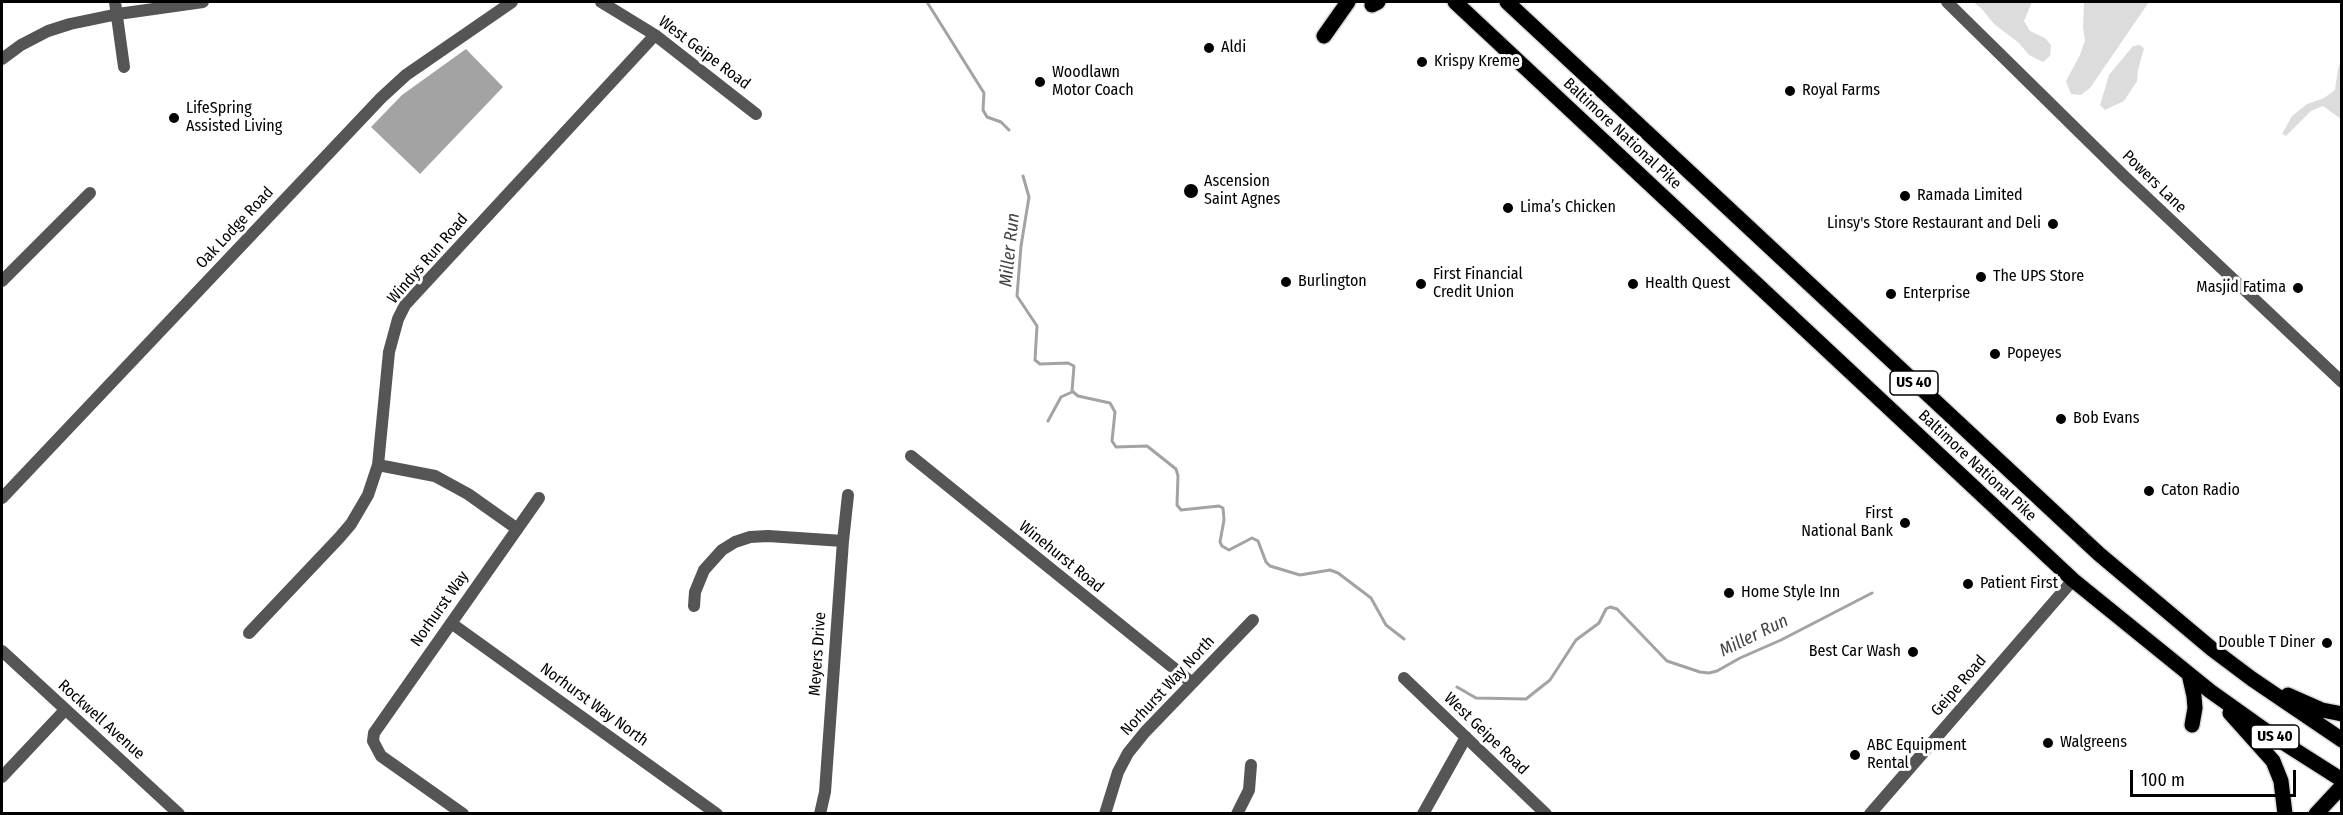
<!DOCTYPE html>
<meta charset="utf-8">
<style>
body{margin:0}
#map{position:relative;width:2343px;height:815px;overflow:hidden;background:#fff;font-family:"Fira Sans Condensed",sans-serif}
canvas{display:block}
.frame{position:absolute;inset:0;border:3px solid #000;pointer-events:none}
.scale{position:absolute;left:2130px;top:770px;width:166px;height:27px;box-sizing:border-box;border:3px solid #000;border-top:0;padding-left:8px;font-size:18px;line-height:21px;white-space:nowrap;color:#000;-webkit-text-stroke:4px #fff;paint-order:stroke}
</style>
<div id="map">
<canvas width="2343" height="815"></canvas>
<div class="frame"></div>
<div class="scale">100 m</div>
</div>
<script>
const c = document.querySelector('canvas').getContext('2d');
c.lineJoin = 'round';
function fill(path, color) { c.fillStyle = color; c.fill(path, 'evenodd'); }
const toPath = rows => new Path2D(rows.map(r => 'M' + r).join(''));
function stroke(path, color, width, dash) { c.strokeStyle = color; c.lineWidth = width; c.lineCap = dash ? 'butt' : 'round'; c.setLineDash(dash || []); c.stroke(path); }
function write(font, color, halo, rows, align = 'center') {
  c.font = font + ' "Fira Sans Condensed",sans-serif'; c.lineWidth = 6; c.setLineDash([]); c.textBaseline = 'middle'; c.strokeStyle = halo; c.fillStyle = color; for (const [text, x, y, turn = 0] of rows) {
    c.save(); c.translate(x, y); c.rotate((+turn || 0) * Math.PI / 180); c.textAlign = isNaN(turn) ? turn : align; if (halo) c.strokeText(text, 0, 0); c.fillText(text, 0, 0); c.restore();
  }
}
fill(toPath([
 [1973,2,2032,2,2024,21,2030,31,2045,38,2051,45,2050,56,2043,62,2029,55,2019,43,1994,24,1982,9],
 [2084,2,2149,2,2090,88,2081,95,2071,94,2066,81,2080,55,2085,40,2083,28],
 [2140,45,2144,48,2138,70,2137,81,2124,101,2105,110,2100,105,2109,75,2133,46],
 [2341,61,2341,119,2323,106,2311,111,2286,136,2282,134,2292,116,2307,104,2324,98,2335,90,2338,69]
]), '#dcdcdc');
fill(toPath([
 [466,49,503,87,420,174,371,127,402,95]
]), '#a3a3a3');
stroke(toPath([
 [927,2,984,93,983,110,987,117,1001,122,1009,130],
 [1023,176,1029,197,1021,246,1017,296,1037,326,1035,360,1040,364,1068,363,1074,366,1072,391,1078,396,1110,403,1115,412,1112,441,1116,447,1147,446,1176,469,1178,476,1177,505,1181,510,1219,506,1223,508,1224,520,1220,542,1222,546,1229,550,1252,538,1258,541,1266,562,1270,566,1300,575,1330,570,1338,573,1371,598,1386,625,1404,639],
 [1048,421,1061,397,1072,392],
 [1457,687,1476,698,1526,699,1550,680,1576,640,1599,623,1606,609,1610,607,1617,609,1667,661,1700,672,1709,673,1717,671,1740,658,1781,640,1872,593]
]), '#a3a3a3', 3);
const primary = toPath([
 [1455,2,2073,580,2210,691,2276,738,2342,780],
 [1507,2,2099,554,2212,649,2252,679,2342,740],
 [1372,5,1378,2],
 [1324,36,1348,2],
 [2189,674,2194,696,2195,708,2192,725],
 [2288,695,2322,710,2342,714],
 [2230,713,2273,761,2281,781,2285,814],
 [2316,814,2342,786]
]);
stroke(primary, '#dbdbdb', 18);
stroke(toPath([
 [115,2,124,67],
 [601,2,655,35,756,114],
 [1947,2,2124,176,2342,382],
 [2,59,21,45,48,31,70,24,118,14,203,2],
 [2,281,90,193],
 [911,456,1191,682],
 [378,465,435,476,468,494,516,528],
 [2,498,381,98,406,75,512,2],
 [694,606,695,592,704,570,722,550,735,542,750,537,768,536,843,541],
 [451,623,717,814],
 [249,633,339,538,351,524,368,495,378,465,389,352,398,319,405,305,655,35],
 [2,651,179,814],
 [1404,678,1546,814],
 [2,777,65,710],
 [463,814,381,756,373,741,374,733,539,498],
 [820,814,825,792,843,541,848,495],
 [1105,814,1118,772,1128,753,1145,732,1253,620],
 [1237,814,1249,790,1251,765],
 [1423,814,1466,737],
 [1870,814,2073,580]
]), '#555', 12);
stroke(primary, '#000', 15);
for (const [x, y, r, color] of [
 [1209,48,6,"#000"],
 [1422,62,6,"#000"],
 [1040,82,6,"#000"],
 [1790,91,6,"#000"],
 [174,118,6,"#000"],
 [1191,191,8,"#000"],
 [1905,196,6,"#000"],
 [1508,208,6,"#000"],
 [2053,224,6,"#000"],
 [1981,277,6,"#000"],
 [1286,282,6,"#000"],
 [1421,284,6,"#000"],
 [1633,284,6,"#000"],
 [2298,288,6,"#000"],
 [1891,294,6,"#000"],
 [1995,354,6,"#000"],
 [2061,419,6,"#000"],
 [2149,491,6,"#000"],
 [1905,523,6,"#000"],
 [1968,584,6,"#000"],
 [1729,593,6,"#000"],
 [2327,643,6,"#000"],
 [1913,652,6,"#000"],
 [2048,743,6,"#000"],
 [1855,755,6,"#000"]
]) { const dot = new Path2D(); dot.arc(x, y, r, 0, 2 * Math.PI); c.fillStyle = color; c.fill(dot); stroke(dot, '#fff', 2); }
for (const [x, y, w] of [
 [1914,383,48],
 [2275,737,48]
]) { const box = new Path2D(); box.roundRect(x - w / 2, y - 12, w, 24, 4.5); c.fillStyle = '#fff'; c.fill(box); stroke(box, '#000', 1.5); }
write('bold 15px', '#000', null, [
 ["US 40",1914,383],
 ["US 40",2275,737]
]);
write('16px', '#000', '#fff', [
 ["Aldi",1221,48],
 ["Krispy Kreme",1434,62],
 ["Woodlawn",1052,73],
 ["Motor Coach",1052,91],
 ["Royal Farms",1802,91],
 ["LifeSpring",186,109],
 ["Assisted Living",186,127],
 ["Ascension",1204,182],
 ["Saint Agnes",1204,200],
 ["Ramada Limited",1917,196],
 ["Lima’s Chicken",1520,208],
 ["Linsy's Store Restaurant and Deli",2041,224,"right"],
 ["First Financial",1433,275],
 ["Credit Union",1433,293],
 ["The UPS Store",1993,277],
 ["Burlington",1298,282],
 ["Health Quest",1645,284],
 ["Masjid Fatima",2286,288,"right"],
 ["Enterprise",1903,294],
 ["Popeyes",2007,354],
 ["Bob Evans",2073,419],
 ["Caton Radio",2161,491],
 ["First",1893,514,"right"],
 ["National Bank",1893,532,"right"],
 ["Patient First",1980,584],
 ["Home Style Inn",1741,593],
 ["Double T Diner",2315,643,"right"],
 ["Best Car Wash",1901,652,"right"],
 ["Walgreens",2060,743],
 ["ABC Equipment",1867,746],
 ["Rental",1867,764]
], 'left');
write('16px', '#000', '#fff', [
 ["West Geipe Road",704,53,37],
 ["Baltimore National Pike",1622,134,43],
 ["Powers Lane",2154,182,44],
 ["Oak Lodge Road",235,228,-47],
 ["Windys Run Road",428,259,-49],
 ["Baltimore National Pike",1977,466,43],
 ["Winehurst Road",1061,557,39],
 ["Norhurst Way",440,609,-55],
 ["Meyers Drive",818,654,-86],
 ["Norhurst Way North",1168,686,-47],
 ["Geipe Road",1959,686,-49],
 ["Norhurst Way North",594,705,36],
 ["Rockwell Avenue",101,720,42],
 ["West Geipe Road",1486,734,44]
]);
write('italic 18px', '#444', '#fff', [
 ["Miller Run",1010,250,-84],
 ["Miller Run",1754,636,-26]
]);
</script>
